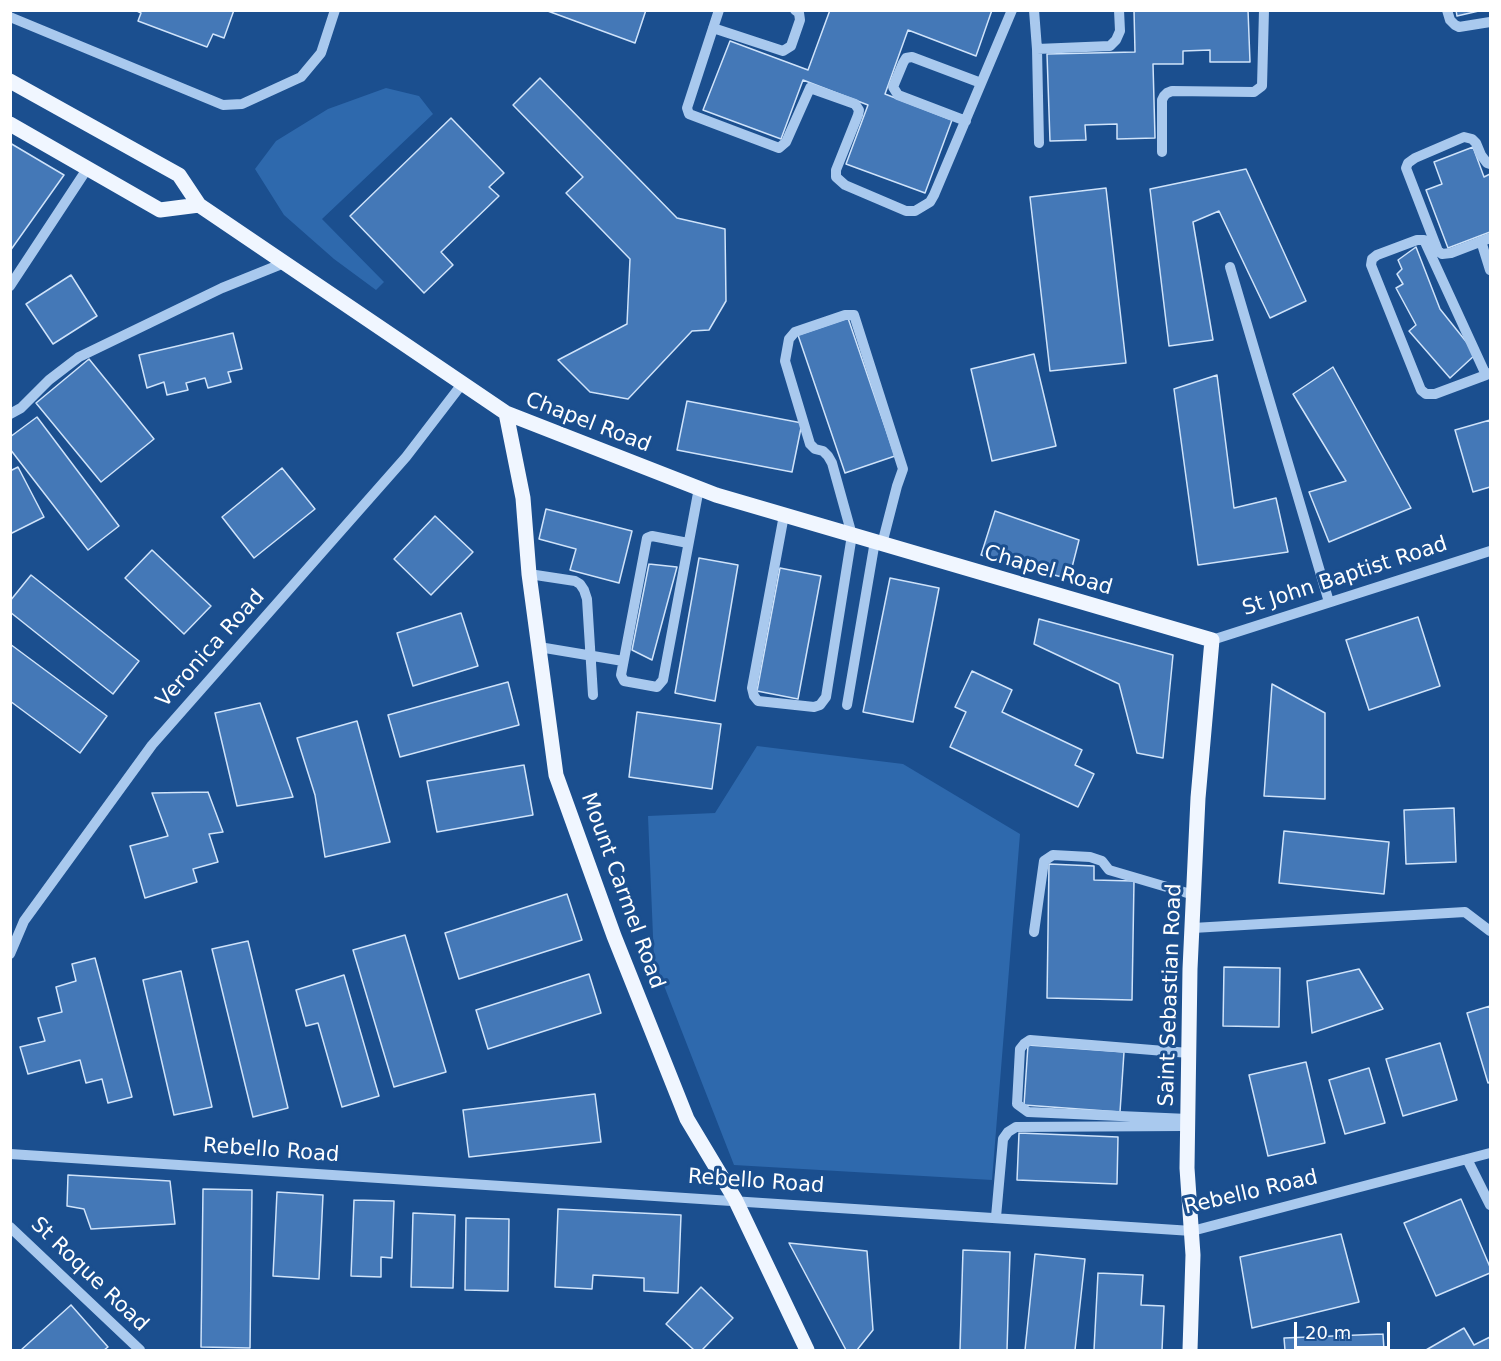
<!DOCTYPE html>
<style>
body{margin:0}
#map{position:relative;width:1501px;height:1361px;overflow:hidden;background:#1b4f8f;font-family:"DejaVu Sans",sans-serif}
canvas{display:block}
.frame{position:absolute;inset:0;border:12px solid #fff;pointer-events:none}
.scale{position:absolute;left:1294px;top:1322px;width:96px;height:27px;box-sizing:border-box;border:3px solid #fff;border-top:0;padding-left:8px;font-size:18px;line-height:21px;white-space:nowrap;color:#fff;-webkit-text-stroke:4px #1b4f8f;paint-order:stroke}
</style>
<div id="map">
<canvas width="1501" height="1361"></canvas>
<div class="frame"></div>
<div class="scale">20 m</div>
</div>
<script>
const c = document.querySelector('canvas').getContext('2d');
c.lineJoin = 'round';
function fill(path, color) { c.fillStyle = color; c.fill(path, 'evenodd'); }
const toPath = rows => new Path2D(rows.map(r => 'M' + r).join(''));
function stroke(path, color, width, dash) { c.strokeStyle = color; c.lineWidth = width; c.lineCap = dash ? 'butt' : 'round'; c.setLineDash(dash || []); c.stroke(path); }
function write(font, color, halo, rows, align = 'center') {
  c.font = font + ' "DejaVu Sans",sans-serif'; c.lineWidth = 6; c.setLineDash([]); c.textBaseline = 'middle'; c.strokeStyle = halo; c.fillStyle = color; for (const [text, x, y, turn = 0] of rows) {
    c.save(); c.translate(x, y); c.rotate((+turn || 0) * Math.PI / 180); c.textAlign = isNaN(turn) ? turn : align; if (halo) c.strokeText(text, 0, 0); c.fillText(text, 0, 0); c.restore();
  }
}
fill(toPath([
 [386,88,419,96,433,114,322,219,384,282,376,290,334,259,284,215,255,169,276,141,328,109],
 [757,746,903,764,1020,834,992,1180,734,1165,654,960,648,816,715,813]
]), '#2e69ad');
const building = toPath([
 [135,10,234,10,224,38,213,34,207,47,138,21,141,13,135,10],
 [545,10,646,10,635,43,545,10],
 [830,10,992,10,976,56,908,30,885,94,952,120,925,193,846,164,868,105,803,80,781,139,703,110,730,41,808,70,830,10],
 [1134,10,1248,10,1250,62,1210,62,1210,50,1183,51,1183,64,1153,64,1155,138,1117,139,1117,124,1085,125,1086,140,1050,141,1047,54,1135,52,1134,10],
 [1456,10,1483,10,1457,16,1456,10],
 [540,78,677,218,725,229,726,301,709,330,692,331,628,399,590,392,558,360,627,324,630,259,566,193,583,177,513,105,540,78],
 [451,118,504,173,489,187,499,196,441,252,453,265,424,293,350,216,451,118],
 [10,143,64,175,10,251,10,143],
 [1473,147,1484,177,1490,174,1490,232,1448,248,1426,190,1442,184,1434,162,1473,147],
 [1246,169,1306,301,1270,318,1219,211,1193,222,1213,340,1169,346,1150,189,1246,169],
 [1106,188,1126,363,1050,371,1030,197,1106,188],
 [1416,247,1440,309,1476,354,1450,378,1409,331,1416,325,1396,288,1403,284,1397,274,1402,269,1398,260,1416,247],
 [71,275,97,316,53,344,26,304,71,275],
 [848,318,895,456,845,473,798,335,848,318],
 [233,333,242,369,228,372,231,382,208,388,205,378,186,383,188,390,167,395,164,382,147,388,139,355,233,333],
 [1034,354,1056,446,992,461,971,369,1034,354],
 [89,359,154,439,101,482,36,403,89,359],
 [1333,367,1411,508,1329,542,1309,492,1346,481,1293,394,1333,367],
 [1217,375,1234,508,1276,498,1288,552,1198,565,1174,389,1217,375],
 [687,401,802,423,792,472,677,450,687,401],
 [37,417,119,526,88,550,10,449,10,437,37,417],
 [1490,420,1490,487,1473,492,1455,430,1490,420],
 [18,467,44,517,10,534,10,471,18,467],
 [282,468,315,509,254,558,222,517,282,468],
 [546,509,632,531,619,583,570,570,576,549,539,539,546,509],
 [995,511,1079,540,1069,579,981,555,995,511],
 [435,516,473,552,431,595,394,559,435,516],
 [152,550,211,606,184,634,125,578,152,550],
 [699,558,738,565,715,701,675,693,699,558],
 [649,564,677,567,652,660,632,650,649,564],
 [780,568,821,576,798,699,757,691,780,568],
 [31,575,139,661,113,694,10,612,10,601,31,575],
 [890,578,939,588,913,722,863,712,890,578],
 [461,613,478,666,413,686,397,633,461,613],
 [1418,617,1440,686,1369,710,1346,640,1418,617],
 [1039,619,1173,655,1163,758,1137,753,1119,684,1034,644,1039,619],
 [10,644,107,716,80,753,10,701,10,644],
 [972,671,1012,690,1002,712,1082,750,1075,765,1094,774,1078,807,950,747,966,712,955,707,972,671],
 [508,682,519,725,400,757,388,715,508,682],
 [1272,684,1325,713,1325,799,1264,796,1272,684],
 [260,703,293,797,237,806,215,713,260,703],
 [637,712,721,724,712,789,629,777,637,712],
 [357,721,390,842,325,857,315,795,297,738,357,721],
 [524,765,533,815,437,832,427,781,524,765],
 [208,792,223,832,209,834,218,862,193,869,197,882,145,898,130,846,168,836,152,793,208,792],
 [1454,808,1456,862,1406,864,1404,810,1454,808],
 [1284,831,1389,842,1384,894,1279,883,1284,831],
 [1049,864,1094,866,1094,880,1134,881,1132,1000,1047,998,1049,864],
 [567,894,582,940,459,979,445,933,567,894],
 [405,935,446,1072,394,1087,353,950,405,935],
 [248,941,288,1108,253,1117,212,949,248,941],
 [95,958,132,1097,108,1103,102,1079,86,1083,80,1060,28,1074,20,1047,45,1041,38,1018,62,1012,56,987,76,981,72,964,95,958],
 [1224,967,1280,968,1279,1027,1223,1026,1224,967],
 [1359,969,1383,1009,1312,1033,1307,981,1359,969],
 [181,971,212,1107,174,1115,143,980,181,971],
 [589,974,601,1013,488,1049,476,1010,589,974],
 [344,975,379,1096,342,1107,318,1023,306,1026,296,990,344,975],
 [1490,1006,1490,1082,1488,1083,1467,1013,1490,1006],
 [1440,1043,1457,1100,1403,1116,1386,1059,1440,1043],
 [1028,1045,1124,1052,1120,1112,1024,1105,1028,1045],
 [1306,1062,1325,1143,1268,1156,1249,1075,1306,1062],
 [1369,1068,1385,1123,1345,1134,1329,1080,1369,1068],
 [595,1094,601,1142,469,1157,463,1110,595,1094],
 [1019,1133,1118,1137,1117,1184,1017,1180,1019,1133],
 [68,1175,170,1181,175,1224,91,1229,84,1209,67,1206,68,1175],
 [203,1189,252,1190,250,1348,201,1347,203,1189],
 [277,1192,323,1195,319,1279,273,1276,277,1192],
 [1461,1199,1490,1267,1490,1273,1436,1296,1404,1223,1461,1199],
 [354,1200,394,1201,392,1258,381,1257,381,1277,351,1276,354,1200],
 [558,1209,681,1215,678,1293,644,1291,644,1278,593,1275,592,1289,555,1287,558,1209],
 [413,1213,455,1215,453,1288,411,1287,413,1213],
 [466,1218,509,1219,508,1291,465,1290,466,1218],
 [1341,1234,1359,1302,1252,1328,1240,1257,1341,1234],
 [789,1243,867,1251,873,1330,857,1350,846,1350,789,1243],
 [963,1250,1010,1252,1007,1350,960,1350,963,1250],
 [1035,1254,1085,1259,1075,1350,1025,1350,1035,1254],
 [1098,1273,1143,1275,1141,1305,1164,1306,1162,1350,1094,1350,1098,1273],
 [701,1287,733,1318,702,1350,694,1350,666,1324,701,1287],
 [71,1305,108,1347,104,1350,21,1350,71,1305],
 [1464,1328,1474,1345,1490,1337,1490,1350,1426,1350,1464,1328],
 [1383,1334,1384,1350,1285,1350,1284,1338,1383,1334]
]);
fill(building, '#4478b7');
stroke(building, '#cfe3fa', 1.5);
stroke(toPath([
 [719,10,687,108,689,114,779,148,786,142,810,88,855,104,859,110,858,115,836,170,836,177,845,185,906,211,915,211,930,202,934,195,1012,10],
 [1034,10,1037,49,1039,143],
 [1447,10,1450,20,1455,25,1459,27,1490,22],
 [10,17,223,105,242,104,301,77,321,53,335,10],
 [713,28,783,51,791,46,800,20,799,13,795,10],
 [1037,49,1110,46,1116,40,1120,31,1119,10],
 [966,121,898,95,893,87,903,63,906,58,912,57,981,83],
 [1162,152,1162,100,1164,96,1167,93,1172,91,1254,92,1262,86,1264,10],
 [1490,164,1487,163,1481,155,1476,143,1472,139,1464,137,1415,158,1408,163,1406,168,1438,251,1442,254,1451,253,1490,238],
 [1481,241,1490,270],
 [1230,267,1329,602],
 [10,286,87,169],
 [1486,375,1424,240,1417,240,1377,255,1372,259,1371,265,1421,390,1426,394,1435,394,1486,375,1490,373],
 [10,414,21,408,49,380,79,357,222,288,284,263],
 [784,515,752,688,754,696,758,701,814,707,820,705,826,697,852,535,832,463,828,456,823,451,815,449,810,444,785,361,789,339,795,332,845,315,854,315,903,469,897,486,882,544],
 [688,543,652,536,647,538,621,675,624,681,657,687,663,680,699,488],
 [529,574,575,581,580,584,584,590,587,599,593,695],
 [1212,640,1490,551],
 [539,647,623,661],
 [847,705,875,541],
 [1193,928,1465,912,1490,931],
 [1034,932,1044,861,1053,855,1090,857,1102,861,1109,870,1194,895],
 [10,954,24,921,152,745,406,457,462,384],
 [1188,1119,1028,1112,1017,1104,1020,1049,1024,1044,1030,1040,1189,1053],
 [10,1154,1192,1231,1490,1153],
 [1467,1159,1490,1205],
 [996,1217,1003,1139,1008,1132,1016,1127,1182,1126],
 [10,1227,140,1350]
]), '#a9c9ee', 10);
stroke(toPath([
 [10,81,179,175,199,205,506,413,716,495,1212,640,1198,798,1190,969,1187,1168,1193,1255,1190,1350],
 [10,124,160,210,199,205],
 [506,413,523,498,529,574,556,775,614,936,687,1119,735,1199,807,1350]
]), '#f0f6ff', 15);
write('21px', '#fff', '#1b4f8f', [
 ["Chapel Road",588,423,21],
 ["Chapel Road",1048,571,16],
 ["St John Baptist Road",1345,577,-18],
 ["Veronica Road",211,649,-48],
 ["Mount Carmel Road",622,891,70],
 ["Saint Sebastian Road",1171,995,-88],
 ["Rebello Road",271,1151,4],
 ["Rebello Road",756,1182,4],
 ["Rebello Road",1251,1193,-13],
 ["St Roque Road",89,1275,44]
]);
</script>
